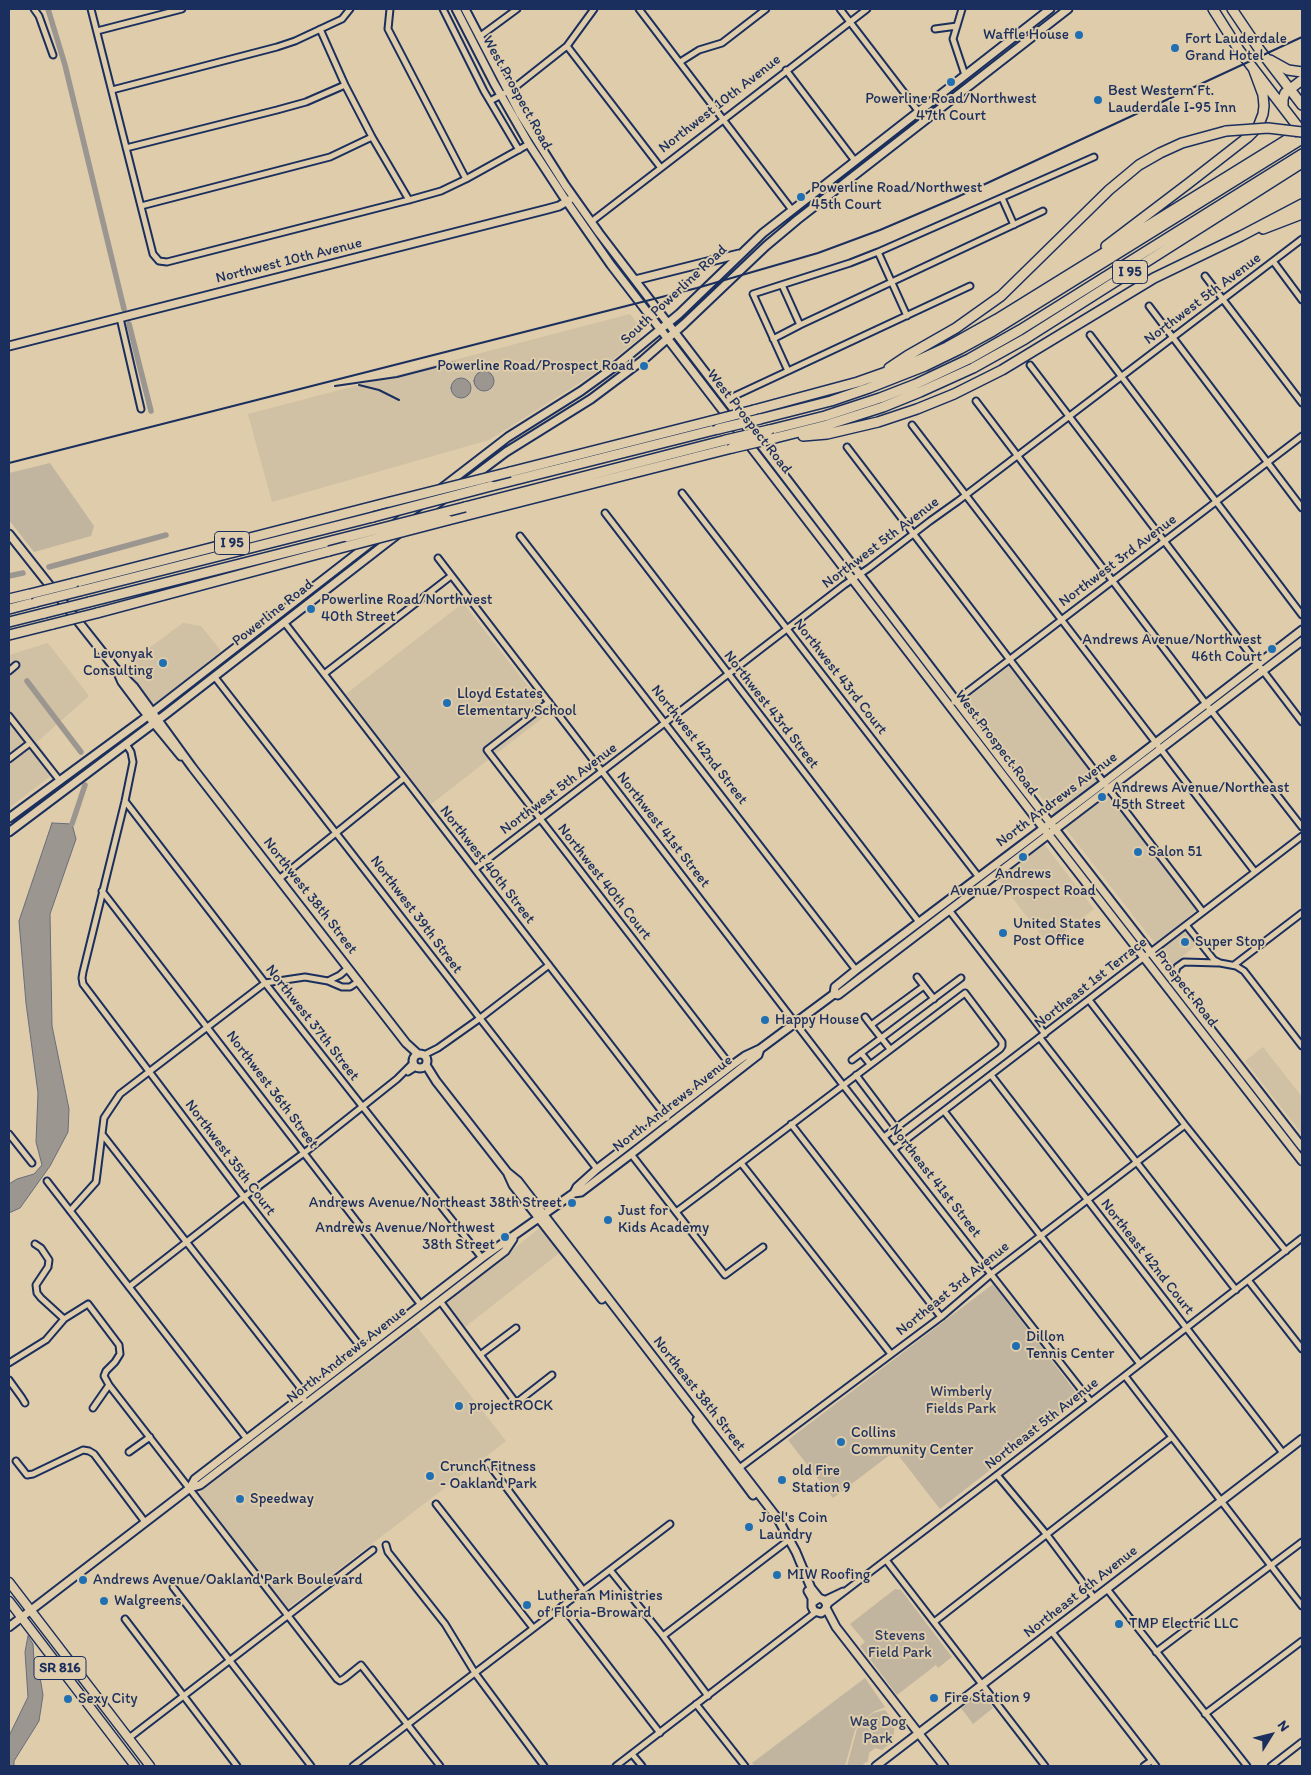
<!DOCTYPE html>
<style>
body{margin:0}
#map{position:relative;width:1311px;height:1775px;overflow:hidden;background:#deccaa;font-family:Itim,sans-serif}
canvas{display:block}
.frame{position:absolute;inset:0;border:10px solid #1b2f5e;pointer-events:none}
.north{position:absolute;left:1246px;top:1710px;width:50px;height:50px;-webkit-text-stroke:4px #deccaa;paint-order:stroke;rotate:54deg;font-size:14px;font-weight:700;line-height:20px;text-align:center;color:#1b2f5e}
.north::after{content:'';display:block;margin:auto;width:18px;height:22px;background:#1b2f5e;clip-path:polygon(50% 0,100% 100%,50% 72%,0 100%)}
</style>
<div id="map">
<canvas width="1311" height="1775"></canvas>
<div class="frame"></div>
<div class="north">N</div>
</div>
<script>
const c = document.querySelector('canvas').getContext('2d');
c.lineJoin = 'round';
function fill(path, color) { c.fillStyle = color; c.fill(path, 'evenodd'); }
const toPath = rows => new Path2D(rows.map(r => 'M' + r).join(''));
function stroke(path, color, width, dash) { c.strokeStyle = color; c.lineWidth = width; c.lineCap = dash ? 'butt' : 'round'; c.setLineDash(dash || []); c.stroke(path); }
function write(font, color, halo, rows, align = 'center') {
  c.font = font + ' Itim,sans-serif'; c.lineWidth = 4; c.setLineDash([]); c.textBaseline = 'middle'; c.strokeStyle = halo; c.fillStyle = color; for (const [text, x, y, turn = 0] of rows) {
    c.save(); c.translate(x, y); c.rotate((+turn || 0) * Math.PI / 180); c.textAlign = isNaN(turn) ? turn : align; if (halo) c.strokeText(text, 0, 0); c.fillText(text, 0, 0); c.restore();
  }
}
fill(toPath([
 [630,314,643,331,638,339,600,370,489,440,272,502,248,414],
 [463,603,549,713,431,804,346,694],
 [183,623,201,626,221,651,152,706,122,668],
 [48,643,89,696,37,742,57,771,9,808,9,655],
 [1009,666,1196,910,1180,924,1196,945,1172,965,965,700],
 [1044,844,1094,909,1048,944,998,879],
 [1263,1047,1302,1097,1302,1134,1245,1061],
 [541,1227,562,1251,465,1327,445,1303],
 [417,1327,506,1441,288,1608,199,1493]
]), '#d0c0a4');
fill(toPath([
 [50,463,94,526,91,536,34,552,9,520,9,473],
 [993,1284,1081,1399,940,1509,895,1451,833,1498,788,1440],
 [895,1589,901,1590,952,1657,938,1668,936,1665,897,1695,860,1646,865,1642,850,1624],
 [865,1678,885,1707,873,1712,859,1724,855,1730,845,1766,755,1766,752,1763],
 [981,1693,993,1708,973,1724,961,1708],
 [885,1710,895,1722,893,1741,882,1750,875,1748,869,1753,868,1761,861,1766,847,1766,857,1729,860,1724,873,1713]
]), '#c2b59f');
const water = toPath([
 '474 381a10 10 0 1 1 20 0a10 10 0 1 1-20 0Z',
 '451 388a10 10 0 1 1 20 0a10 10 0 1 1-20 0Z',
 [52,823,72,824,76,839,50,914,52,1026,69,1109,68,1132,50,1166,20,1208,9,1213,9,1184,17,1179,34,1174,42,1165,36,1142,38,1093,26,1003,19,921,52,823],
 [28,1636,33,1644,34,1660,40,1677,43,1695,39,1721,14,1761,14,1766,9,1766,9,1736,28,1697,25,1652,28,1636]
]);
fill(water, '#9c9690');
stroke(water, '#686d7c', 1);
stroke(toPath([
 [48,9,65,65,124,309],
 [129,324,151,411],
 [49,567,166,535],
 [9,576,23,573],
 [27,681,81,752],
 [72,824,85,785]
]), '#9c9690', 5.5);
const street = toPath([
 [34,9,39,16,53,55],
 [91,9,153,254,159,261,167,262,409,200,441,191,466,179,529,144],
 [390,9,388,29,466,179],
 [443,9,484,91,519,150],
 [639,9,792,210],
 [840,9,919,112],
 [962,9,953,39,965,75],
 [320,29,345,85,372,137,409,200],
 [935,29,957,26],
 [97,31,182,9],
 [479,37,517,9],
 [567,46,661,168],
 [680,62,699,50,722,43,766,9],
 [786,70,855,161],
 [112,90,277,47,295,41,342,19,350,9],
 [490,101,514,88,567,46,594,9],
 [126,148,277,110,306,102,345,85],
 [1002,198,1014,225],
 [141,206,330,157,372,137],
 [591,222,867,9],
 [878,252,907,316],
 [1273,261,1302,300],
 [1205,276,1302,403],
 [782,285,800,325],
 [1149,306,1302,508],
 [120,318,141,409],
 [1090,335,1302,615],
 [773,339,800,325,1043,211],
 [1030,365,1302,722],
 [788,371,753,294,850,263,878,252,1094,157],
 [726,400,970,286],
 [976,401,1206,704,1302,827],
 [912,425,1255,872],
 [847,447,1203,912],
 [682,493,978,876],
 [605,513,919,922],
 [520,536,856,970],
 [438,558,843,1085,1091,1402],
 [284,622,667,1118],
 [9,671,16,665],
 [324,674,451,576],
 [214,676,597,1169],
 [549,702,487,750,731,1066],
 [954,702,1302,436],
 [9,716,60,781],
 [126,744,131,752,133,762,125,801,83,972,82,978,83,984,244,1197,363,1350],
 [9,759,30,743],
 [125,801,265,983,482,1258],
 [475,869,844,585,869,568,930,521,958,501,1302,239],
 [279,879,404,778],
 [102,891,421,1305],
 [949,910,1045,1034],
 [1186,925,1214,960,1220,963,1236,966,1244,971,1302,1046],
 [1234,965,1302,913],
 [917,977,934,999],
 [328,981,340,975,348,968],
 [1173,981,1177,967,1184,962,1218,963],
 [1089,1000,1185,1125,1286,1251],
 [865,1017,871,1025,924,986],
 [871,1025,890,1049],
 [1040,1038,1236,1290],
 [861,1053,870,1064],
 [424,1055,438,1048,479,1019,549,965],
 [852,1060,961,978],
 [408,1072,416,1067],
 [856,1075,896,1128],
 [991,1075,1283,1453],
 [944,1111,1140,1364],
 [791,1124,941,1317],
 [9,1134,32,1163],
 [102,1134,299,1386,302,1397,307,1403],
 [894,1149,1302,836],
 [631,1154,725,1275,763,1247],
 [741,1163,891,1354],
 [47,1181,247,1439],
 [717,1181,965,993,1002,1042,1002,1046,1000,1049,884,1137],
 [70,1211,96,1182,104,1118,120,1094,265,983,305,977,328,981,342,987,350,987,359,981],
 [676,1212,716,1182],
 [35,1244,41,1248,49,1260,48,1267,36,1285,37,1293,41,1298,64,1319,88,1304,119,1345,120,1354,115,1362,106,1371,104,1376,109,1385,337,1679,340,1681,345,1678,361,1665,440,1766],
 [1248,1280,1302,1349],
 [129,1287,244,1197,308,1150,397,1079,413,1063],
 [440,1301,516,1403,552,1375],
 [480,1355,516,1328],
 [9,1363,46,1340,64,1319],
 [1125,1376,1302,1606],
 [9,1380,22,1398,25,1403],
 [93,1408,109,1385],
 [129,1452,150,1437],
 [16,1461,27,1475,33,1474,83,1450,89,1451,94,1454,145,1522],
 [488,1463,583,1590],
 [738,1469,941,1317,991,1274,1185,1125],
 [997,1475,1047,1535,1095,1599],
 [436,1504,533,1628],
 [386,1545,388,1552,445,1624,475,1673,544,1766],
 [886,1560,1045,1766],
 [610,1570,663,1636,708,1696],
 [173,1587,311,1766],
 [1107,1589,1247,1766],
 [824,1600,843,1591],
 [827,1605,997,1475,1302,1238],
 [562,1606,660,1733],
 [125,1619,237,1766],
 [934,1622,1172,1437],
 [1052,1632,1156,1766],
 [663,1636,790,1539],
 [1156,1652,1302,1542],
 [696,1704,745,1766],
 [1205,1714,1302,1641],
 [129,1738,373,1550],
 [632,1754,642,1766],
 [353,1766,670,1524],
 [616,1766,816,1612],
 [1144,1766,1151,1761],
 [1271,1766,1302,1742]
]);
const secondary = toPath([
 [456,9,494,83,529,144,563,196,611,265,1038,821,1302,1161],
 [465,9,520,114,565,185,599,233,1009,770,1302,1147],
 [635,280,739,254],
 [9,346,548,209,559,206,569,200],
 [418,518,506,452,591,399,643,360,684,324,766,246,797,220,1068,9],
 [395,524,508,437,581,391,617,365,679,314,763,233,1050,9],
 [9,534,115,668,134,687,192,767,406,1043,418,1054],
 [118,673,122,682,140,706,181,756],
 [9,818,141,721,373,541],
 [9,832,166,714,398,534],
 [834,994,835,987,856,970,1105,782,1302,630],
 '413 1061a7 7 0 1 1 14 0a7 7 0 1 1-14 0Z',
 [426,1065,436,1081,507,1172,518,1181,544,1215,778,1519,796,1552,811,1588,819,1598],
 [508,1174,513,1185,602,1299],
 [574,1193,581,1192,631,1154,758,1055,760,1049],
 [697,1420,753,1495],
 [190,1488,200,1485,427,1311,505,1251,513,1239],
 [808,1591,812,1598,812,1607,814,1611,821,1613,825,1610,827,1605,824,1600,819,1598,813,1602],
 [826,1608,836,1627,944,1766],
 [9,1627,190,1488,195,1479,482,1258,574,1193,577,1187,597,1169,731,1066,745,1056,760,1049,834,994,838,995,1302,641],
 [876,1766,1302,1439]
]);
const primary = toPath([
 [9,1582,150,1766],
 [9,1601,135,1766]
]);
const highway = toPath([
 [1213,9,1239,50,1302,132],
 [1232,9,1259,49,1302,105],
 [1270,60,1288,70,1302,72],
 [1283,107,1283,99,1285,93,1302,80],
 [1263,229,1302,214],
 [1106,246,1189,183,1248,137,1258,127,1263,114,1264,106,1263,95,1253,68],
 [889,368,907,356,956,328,1001,296,1109,190,1139,165,1160,153,1182,143,1226,131],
 [754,410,858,382,912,363,947,347,997,319,1291,137],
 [760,419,831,401,869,388,925,366,960,349,993,331,1302,139],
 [769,430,825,416,880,398,916,384,969,359,1020,330,1302,154],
 [803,436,827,434,878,422,917,409,954,394,1002,370,1154,278,1241,236,1302,204],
 [775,438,827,425,883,407,920,392,973,368,1025,339,1302,163],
 [510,472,711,421],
 [491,486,718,429],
 [465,507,726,440],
 [448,520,732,448],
 [74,583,390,502],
 [80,591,373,517],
 [9,599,30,594],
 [89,602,347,537],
 [9,609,36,602],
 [97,613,329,551],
 [9,622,45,613],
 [9,635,53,624]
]);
stroke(street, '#1b2f5e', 9);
stroke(secondary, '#1b2f5e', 11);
stroke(primary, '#1b2f5e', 11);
stroke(highway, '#1b2f5e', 12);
stroke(street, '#deccaa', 5);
stroke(secondary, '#deccaa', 7);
stroke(primary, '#deccaa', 8);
stroke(highway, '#deccaa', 9);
stroke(toPath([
 [359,385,379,390,399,400],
 [335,386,397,377,455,362],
 [9,463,697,288,818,253,880,230,955,198,1302,37]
]), '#1b2f5e', 2);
const highwayBridge = toPath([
 [1226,131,1268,128,1302,132],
 [711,421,754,410],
 [718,429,760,419],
 [726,440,769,430],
 [732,448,775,438],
 [390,502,510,472],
 [373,517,491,486],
 [347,537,465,507],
 [329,551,448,520],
 [30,594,74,583],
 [36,602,80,591],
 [45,613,89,602],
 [53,624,97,613]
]);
stroke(highwayBridge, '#1b2f5e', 12, []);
stroke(highwayBridge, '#deccaa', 9);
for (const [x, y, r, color] of [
 [1079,35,5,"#1f6fb2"],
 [1175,48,5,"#1f6fb2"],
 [951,82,5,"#1f6fb2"],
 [1098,100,5,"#1f6fb2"],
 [801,197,5,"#1f6fb2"],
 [644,366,5,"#1f6fb2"],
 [311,609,5,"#1f6fb2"],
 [1272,649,5,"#1f6fb2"],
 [163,663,5,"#1f6fb2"],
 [447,703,5,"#1f6fb2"],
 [1102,797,5,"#1f6fb2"],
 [1138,852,5,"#1f6fb2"],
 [1023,857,5,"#1f6fb2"],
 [1003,933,5,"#1f6fb2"],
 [1185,942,5,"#1f6fb2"],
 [765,1020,5,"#1f6fb2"],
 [572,1203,5,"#1f6fb2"],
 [608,1220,5,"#1f6fb2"],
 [505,1237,5,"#1f6fb2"],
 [1016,1346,5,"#1f6fb2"],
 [459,1406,5,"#1f6fb2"],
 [841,1442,5,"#1f6fb2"],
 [430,1476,5,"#1f6fb2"],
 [782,1480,5,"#1f6fb2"],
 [240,1499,5,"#1f6fb2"],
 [749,1527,5,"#1f6fb2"],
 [777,1575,5,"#1f6fb2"],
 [83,1580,5,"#1f6fb2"],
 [104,1601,5,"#1f6fb2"],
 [527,1605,5,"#1f6fb2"],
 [1119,1624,5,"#1f6fb2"],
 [934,1698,5,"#1f6fb2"],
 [68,1699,5,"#1f6fb2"]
]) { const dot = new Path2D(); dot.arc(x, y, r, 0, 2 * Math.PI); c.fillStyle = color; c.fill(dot); stroke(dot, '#deccaa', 2); }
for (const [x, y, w] of [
 [1130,272,35],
 [232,543,35],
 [60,1668,52]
]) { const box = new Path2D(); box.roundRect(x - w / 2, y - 11.5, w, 23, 4); c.fillStyle = '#deccaa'; c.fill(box); stroke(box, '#1b2f5e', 1); }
write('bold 14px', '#1b2f5e', null, [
 ["I 95",1130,272],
 ["I 95",232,543],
 ["SR 816",60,1668]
]);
write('15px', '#1b2f5e', '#deccaa', [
 ["Waffle House",1069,35,"right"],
 ["Fort Lauderdale",1185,39],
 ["Grand Hotel",1185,56],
 ["Best Western Ft.",1108,91],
 ["Lauderdale I-95 Inn",1108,108],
 ["Powerline Road/Northwest",951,99,"center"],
 ["47th Court",951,116,"center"],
 ["Powerline Road/Northwest",811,188],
 ["45th Court",811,205],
 ["Powerline Road/Prospect Road",634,366,"right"],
 ["Powerline Road/Northwest",321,600],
 ["40th Street",321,617],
 ["Andrews Avenue/Northwest",1262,640,"right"],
 ["46th Court",1262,657,"right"],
 ["Levonyak",153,654,"right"],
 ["Consulting",153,671,"right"],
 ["Lloyd Estates",457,694],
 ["Elementary School",457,711],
 ["Andrews Avenue/Northeast",1112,788],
 ["45th Street",1112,805],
 ["Salon 51",1148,852],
 ["Andrews",1023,874,"center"],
 ["Avenue/Prospect Road",1023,891,"center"],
 ["United States",1013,924],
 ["Post Office",1013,941],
 ["Super Stop",1195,942],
 ["Happy House",775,1020],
 ["Andrews Avenue/Northeast 38th Street",562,1203,"right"],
 ["Just for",618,1211],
 ["Kids Academy",618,1228],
 ["Andrews Avenue/Northwest",495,1228,"right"],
 ["38th Street",495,1245,"right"],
 ["Dillon",1026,1337],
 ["Tennis Center",1026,1354],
 ["projectROCK",469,1406],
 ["Collins",851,1433],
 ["Community Center",851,1450],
 ["Crunch Fitness",440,1467],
 ["- Oakland Park",440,1484],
 ["old Fire",792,1471],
 ["Station 9",792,1488],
 ["Speedway",250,1499],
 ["Joel's Coin",759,1518],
 ["Laundry",759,1535],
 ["MIW Roofing",787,1575],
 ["Andrews Avenue/Oakland Park Boulevard",93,1580],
 ["Lutheran Ministries",537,1596],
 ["of Floria-Broward",537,1613],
 ["Walgreens",114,1601],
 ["TMP Electric LLC",1129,1624],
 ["Fire Station 9",944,1698],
 ["Sexy City",78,1699]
], 'left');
write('15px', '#1b2f5e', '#deccaa', [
 ["West Prospect Road",517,93,61],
 ["Northwest 10th Avenue",720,104,-38],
 ["Northwest 10th Avenue",289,261,-14],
 ["South Powerline Road",674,295,-43],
 ["Northwest 5th Avenue",1203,299,-37],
 ["West Prospect Road",749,422,52],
 ["Northwest 5th Avenue",881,543,-37],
 ["Northwest 3rd Avenue",1118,561,-37],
 ["Powerline Road",273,613,-38],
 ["Northwest 43rd Court",840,677,52],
 ["Northwest 43rd Street",771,710,52],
 ["West Prospect Road",996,743,53],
 ["Northwest 42nd Street",699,745,52],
 ["Northwest 5th Avenue",559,789,-37],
 ["North Andrews Avenue",1057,800,-37],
 ["Northwest 41st Street",663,830,52],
 ["Northwest 40th Street",487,865,52],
 ["Northwest 40th Court",604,882,52],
 ["Northwest 38th Street",310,896,52],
 ["Northwest 39th Street",416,915,53],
 ["Northeast 1st Terrace",1091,983,-38],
 ["Prospect Road",1186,989,52],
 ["Northwest 37th Street",312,1023,52],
 ["Northwest 36th Street",272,1090,53],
 ["North Andrews Avenue",673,1104,-38],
 ["Northwest 35th Court",230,1158,53],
 ["Northeast 41st Street",935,1181,52],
 ["Northeast 42nd Court",1147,1257,52],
 ["Northeast 3rd Avenue",953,1289,-39],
 ["North Andrews Avenue",347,1355,-38],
 ["Northeast 38th Street",699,1394,52],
 ["Northeast 5th Avenue",1042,1424,-38],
 ["Northeast 6th Avenue",1081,1592,-38]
]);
write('15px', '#2c3c64', '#deccaa', [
 ["Wimberly",961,1392],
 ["Fields Park",961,1409],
 ["Stevens",900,1636],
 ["Field Park",900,1653],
 ["Wag Dog",878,1722],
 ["Park",878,1739]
]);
</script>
